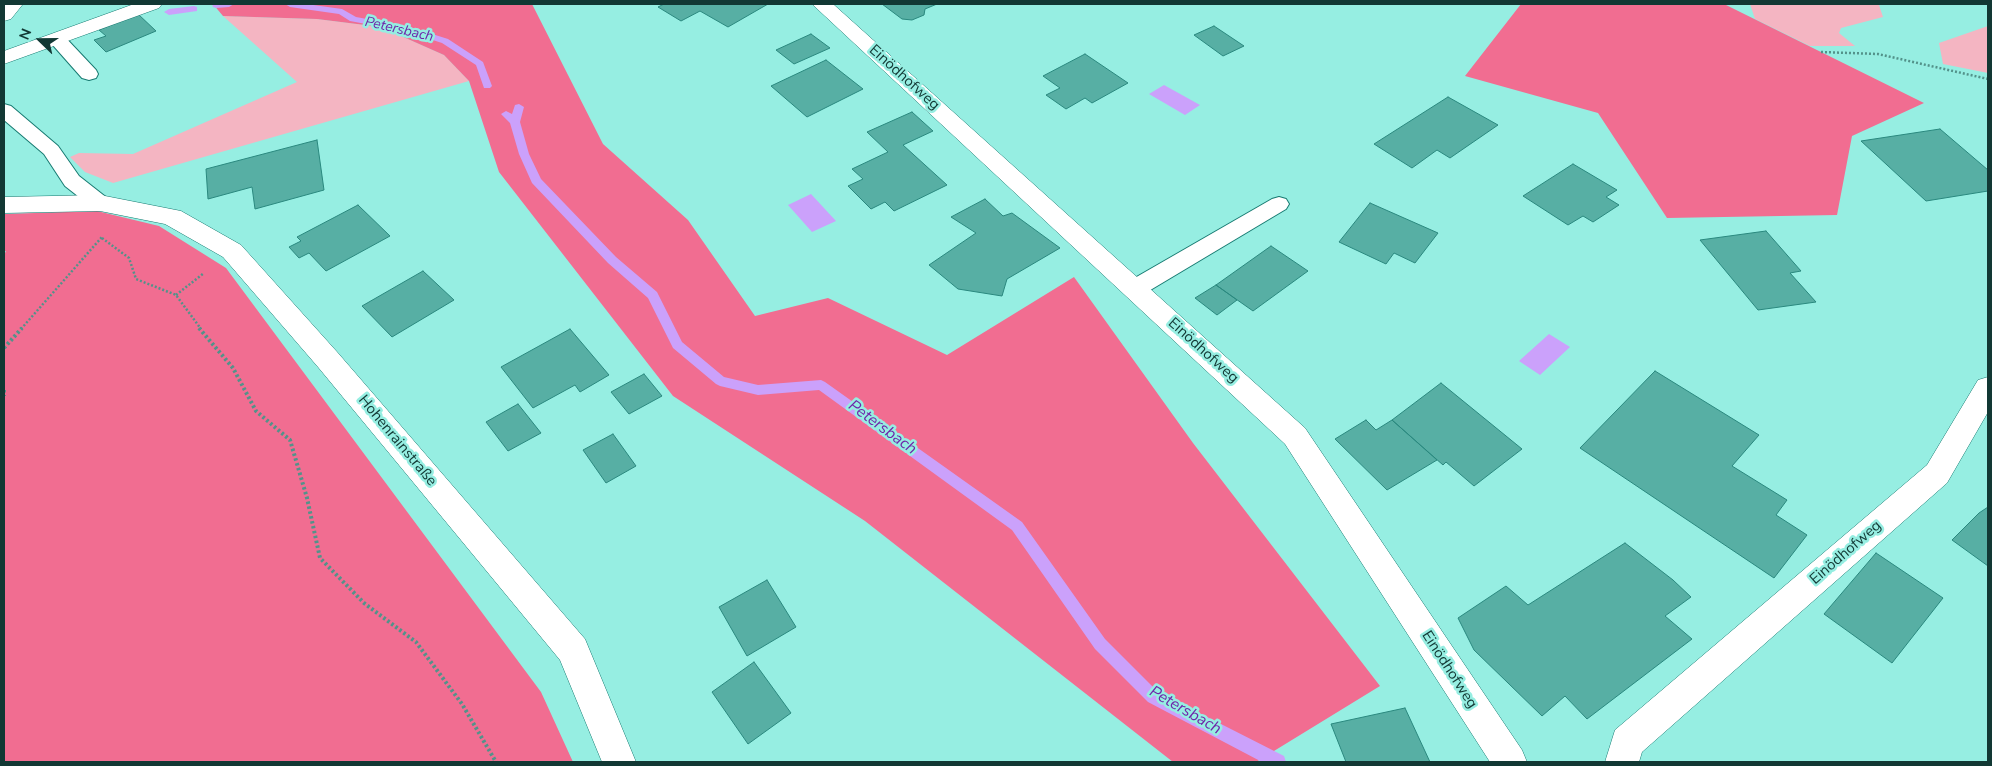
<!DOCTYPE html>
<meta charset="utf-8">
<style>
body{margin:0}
#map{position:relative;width:1992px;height:766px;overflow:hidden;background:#96eee2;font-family:"Nunito Sans",sans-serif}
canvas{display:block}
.frame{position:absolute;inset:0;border:5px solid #123834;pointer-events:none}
.north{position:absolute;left:15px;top:15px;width:50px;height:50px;-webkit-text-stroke:4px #96eee2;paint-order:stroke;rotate:292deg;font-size:14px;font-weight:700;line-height:20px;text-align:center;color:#123834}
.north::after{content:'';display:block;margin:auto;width:18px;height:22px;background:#123834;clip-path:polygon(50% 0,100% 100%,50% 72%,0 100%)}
</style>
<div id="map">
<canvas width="1992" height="766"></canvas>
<div class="frame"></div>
<div class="north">N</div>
</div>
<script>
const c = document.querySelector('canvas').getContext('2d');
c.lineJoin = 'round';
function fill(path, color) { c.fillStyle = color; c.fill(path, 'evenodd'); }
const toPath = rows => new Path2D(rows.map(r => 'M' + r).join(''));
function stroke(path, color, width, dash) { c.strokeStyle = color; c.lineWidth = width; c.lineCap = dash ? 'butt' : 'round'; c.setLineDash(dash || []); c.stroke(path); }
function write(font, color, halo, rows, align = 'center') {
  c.font = font + ' "Nunito Sans",sans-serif'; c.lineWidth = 5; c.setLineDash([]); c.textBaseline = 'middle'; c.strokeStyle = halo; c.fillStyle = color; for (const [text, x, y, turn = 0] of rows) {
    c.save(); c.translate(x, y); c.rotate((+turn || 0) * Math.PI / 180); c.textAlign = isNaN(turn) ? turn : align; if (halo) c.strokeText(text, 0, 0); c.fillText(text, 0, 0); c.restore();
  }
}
fill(toPath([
 [1750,4,1876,4,1879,5,1883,17,1841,28,1839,33,1855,46,1810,46,1755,19],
 [223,16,317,19,381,27,444,55,469,81,113,183,85,172,70,157,79,153,133,154,297,82],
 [1988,26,1988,73,1943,64,1939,43]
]), '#f4b5c2');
fill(toPath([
 [213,4,532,4,603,144,688,220,755,316,828,298,947,355,1074,277,1193,443,1380,686,1256,762,1173,762,865,521,673,396,499,172,469,81,444,55,381,27,317,19,223,16],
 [1521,4,1724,4,1924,103,1852,136,1837,215,1667,218,1598,113,1465,76],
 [97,211,159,226,226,268,541,692,573,762,4,762,4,255,6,251,4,251,4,214]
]), '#f16d91');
fill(toPath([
 [1164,85,1200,105,1185,115,1149,94],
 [811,194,836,221,812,232,788,205],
 [1549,334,1570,347,1540,375,1519,361]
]), '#cba1fb');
fill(toPath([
 [212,4,234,4,229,7,216,8,213,7,212,4],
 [285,4,306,4,342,9,356,17,410,27,448,39,483,62,492,86,490,88,484,88,476,65,442,43,408,32,350,21,339,14,290,7,285,4],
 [194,6,197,7,197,11,169,15,164,12,169,9,194,6],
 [519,104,524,107,520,122,529,154,541,179,616,257,657,292,682,342,724,377,758,385,821,380,825,382,1022,522,1105,639,1158,692,1284,756,1286,762,1262,762,1148,702,1095,649,1012,530,819,390,758,395,720,386,716,384,673,348,648,298,608,263,532,183,519,154,510,123,501,114,506,111,512,114,515,105,519,104]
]), '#cba1fb');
const building = toPath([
 [664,4,768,4,728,27,700,11,681,21,658,7,664,4],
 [882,4,937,4,925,9,924,15,912,20,902,19,882,4],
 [138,14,156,31,106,52,94,40,106,36,99,30,138,14],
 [1214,26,1244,46,1223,56,1194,35,1214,26],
 [811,34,830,48,794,64,776,50,811,34],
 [1085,54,1128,83,1092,103,1085,98,1066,109,1046,95,1060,88,1043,76,1085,54],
 [826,60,863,89,807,117,771,86,826,60],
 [1448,97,1498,125,1450,158,1437,150,1412,168,1374,144,1448,97],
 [912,112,933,131,903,145,947,185,894,211,885,202,871,209,848,186,863,179,852,169,888,152,867,132,912,112],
 [1940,129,1988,170,1988,191,1926,201,1861,141,1940,129],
 [317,140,324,190,255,209,252,187,208,199,206,169,317,140],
 [1573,164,1617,190,1606,197,1619,205,1593,222,1583,216,1568,225,1523,196,1573,164],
 [985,199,1003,216,1012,213,1060,248,1007,279,1002,296,958,289,929,265,976,233,951,217,985,199],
 [1370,203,1438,233,1415,263,1394,253,1386,264,1339,242,1370,203],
 [358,205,390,236,326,271,309,253,299,258,289,247,301,241,297,237,358,205],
 [1766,231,1801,271,1790,273,1816,302,1758,310,1700,240,1766,231],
 [1271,246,1308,271,1253,311,1216,285,1271,246],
 [423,271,454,300,392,337,362,306,423,271],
 [1216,285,1237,300,1217,315,1195,298,1216,285],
 [570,329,609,375,580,392,575,385,533,408,501,367,570,329],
 [1655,371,1759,435,1732,466,1787,500,1776,515,1807,535,1774,578,1580,448,1655,371],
 [644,374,662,396,629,414,611,392,644,374],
 [1441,383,1522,449,1474,486,1446,462,1443,465,1392,420,1441,383],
 [518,404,541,433,508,451,486,422,518,404],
 [1366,420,1376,430,1392,420,1437,460,1387,490,1335,439,1366,420],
 [613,434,636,466,606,483,583,450,613,434],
 [1988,507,1988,566,1952,540,1979,513,1988,507],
 [1625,543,1673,580,1691,597,1665,616,1692,639,1587,719,1565,696,1542,716,1474,650,1458,618,1506,586,1528,605,1625,543],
 [1876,553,1943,598,1892,663,1824,614,1876,553],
 [767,580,796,627,747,656,719,607,767,580],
 [754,662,791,713,748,744,712,692,754,662],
 [1405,708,1430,762,1346,762,1331,724,1405,708]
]);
fill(building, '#57afa4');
stroke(building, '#2a887e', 1);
const service = toPath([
 [57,34,63,35,96,70,98,74,96,78,89,80,82,78,51,43,48,39,51,35,57,34],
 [4,104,11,106,58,146,79,176,107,198,110,203,107,208,100,210,93,208,65,186,44,154,4,120,4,104],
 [1279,197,1286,199,1289,204,1286,209,1142,295,1134,297,1126,295,1123,289,1126,283,1272,199,1279,197]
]);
const minor = toPath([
 [4,4,23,4,11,19,4,21,4,4],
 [134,4,162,4,159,8,4,64,4,51,134,4],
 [812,4,833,4,1305,428,1522,750,1527,762,1490,762,1285,444,812,4],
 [100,195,181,211,241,245,338,353,585,639,636,762,602,762,560,660,318,367,223,257,165,224,100,211,4,213,4,197,100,195],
 [1988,377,1988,412,1947,483,1642,752,1639,762,1605,762,1615,730,1927,465,1978,380,1988,377]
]);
stroke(service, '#167a71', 2);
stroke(minor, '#167a71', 1);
stroke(toPath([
 [1821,52,1878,54,1988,79],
 [102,238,129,258,136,279,176,295,201,329],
 [176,295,204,273],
 [21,329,102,237]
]), '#53928a', 2.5, [2, 2]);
stroke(toPath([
 [199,328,233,368,256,411,290,440,307,498,320,558,364,603,416,642,462,704,496,762],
 [4,348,22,328],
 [4,390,4,396]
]), '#53928a', 4, [2.5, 2.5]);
fill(service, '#fff');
fill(minor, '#fff');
write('italic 14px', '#6f26a9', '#96eee2', [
 ["Petersbach",399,30,13]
]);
write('15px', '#123834', '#96eee2', [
 ["Einödhofweg",904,78,42],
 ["Einödhofweg",1203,351,42],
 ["Hohenrainstraße",397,441,50],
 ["Einödhofweg",1846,553,-41],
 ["Einödhofweg",1449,670,57]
]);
write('italic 16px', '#6f26a9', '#96eee2', [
 ["Petersbach",882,428,36],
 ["Petersbach",1185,711,30]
]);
</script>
